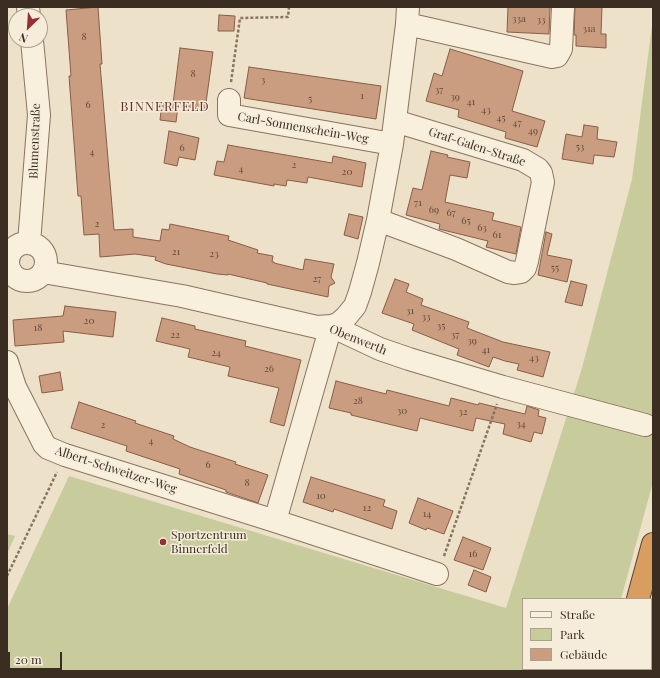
<!DOCTYPE html>
<meta charset="utf-8">
<style>
body{margin:0}
#map{position:relative;width:660px;height:678px;overflow:hidden;background:#ede1c9;font-family:"Playfair Display",serif}
canvas{display:block}
.frame{position:absolute;inset:0;border:8px solid #3b2d21;pointer-events:none}
.legend{position:absolute;left:522px;top:598px;width:130px;height:72px;box-sizing:border-box;background:#f5ecd9;border:1px solid #aba08f;margin:0;padding:5px 7px;list-style:none;font-size:12px;color:#3b2d21}
.legend li{display:flex;align-items:center;gap:8px;height:20px}
.legend b{width:20px;border:1px solid #aba08f}
.north{position:absolute;left:8px;top:8px;width:40px;height:40px;box-sizing:border-box;background:#f5ecd9;border:1px solid #aba08f;border-radius:50%;rotate:205deg;font-size:11px;font-weight:700;line-height:16px;text-align:center;color:#3b2d21}
.north::after{content:'';display:block;margin:auto;width:14px;height:18px;background:#973035;clip-path:polygon(50% 0,100% 100%,50% 72%,0 100%)}
.scale{position:absolute;left:8px;top:652px;width:54px;height:18px;box-sizing:border-box;border:2px solid #3b2d21;border-top:0;padding-left:5px;font-size:12px;line-height:14px;white-space:nowrap;color:#3b2d21;-webkit-text-stroke:3px #f5ecd9;paint-order:stroke}
</style>
<div id="map">
<canvas width="660" height="678"></canvas>
<div class="frame"></div>
<ul class="legend">
<li><b style="height:5px;background:#f8efdd"></b>Straße</li>
<li><b style="height:11px;background:#c8cc9d"></b>Park</li>
<li><b style="height:11px;background:#ca9d81"></b>Gebäude</li>
</ul>
<div class="north">N</div>
<div class="scale">20 m</div>
</div>
<script>
const c = document.querySelector('canvas').getContext('2d');
c.lineJoin = 'round';
function fill(path, color) { c.fillStyle = color; c.fill(path, 'evenodd'); }
const toPath = rows => new Path2D(rows.map(r => 'M' + r).join(''));
function stroke(path, color, width, dash) { c.strokeStyle = color; c.lineWidth = width; c.lineCap = dash ? 'butt' : 'round'; c.setLineDash(dash || []); c.stroke(path); }
function write(font, color, halo, rows, align = 'center') {
  c.font = font + ' "Playfair Display",serif'; c.lineWidth = 3; c.setLineDash([]); c.textBaseline = 'middle'; c.strokeStyle = halo; c.fillStyle = color; for (const [text, x, y, turn = 0] of rows) {
    c.save(); c.translate(x, y); c.rotate((+turn || 0) * Math.PI / 180); c.textAlign = isNaN(turn) ? turn : align; if (halo) c.strokeText(text, 0, 0); c.fillText(text, 0, 0); c.restore();
  }
}
fill(toPath([
 [653,18,653,482,621,599,523,599,523,669,601,669,601,671,7,671,7,609,69,476,506,608,582,368,632,179],
 [7,534,15,536,7,554]
]), '#c8cc9d');
const building = toPath([
 [98,7,102,64,100,64,114,230,133,229,133,237,160,241,162,229,169,230,170,224,229,236,228,240,258,250,257,253,273,256,272,262,274,262,274,263,303,270,305,259,334,264,331,277,335,283,329,286,328,297,267,284,267,283,228,274,228,275,217,274,166,264,155,260,156,257,135,254,100,257,99,234,84,235,81,196,78,196,69,76,71,76,66,10,98,7],
 [508,7,550,7,549,34,507,32,508,7],
 [575,7,602,7,601,34,606,34,606,48,576,46,576,35,574,35,575,7],
 [219,15,235,16,234,31,218,31,219,15],
 [180,48,213,52,205,110,173,104,180,48],
 [450,49,523,71,512,111,545,121,537,147,505,138,506,132,458,117,459,110,426,101,434,73,442,76,450,49],
 [249,67,381,86,376,119,244,98,249,67],
 [162,103,178,106,176,122,160,120,162,103],
 [584,125,598,127,597,139,617,142,614,157,594,155,593,164,562,159,566,134,582,137,584,125],
 [169,131,199,138,195,160,179,157,177,166,164,163,169,131],
 [228,145,332,163,333,156,366,163,362,187,308,177,307,183,287,180,286,186,274,184,274,186,214,175,217,161,224,162,228,145],
 [431,151,448,155,447,157,470,162,467,178,450,175,445,202,494,213,492,220,521,227,516,254,486,247,488,241,439,229,440,224,406,215,413,188,422,190,431,151],
 [349,214,363,217,358,239,344,235,349,214],
 [546,232,552,234,547,255,572,260,567,282,538,275,546,232],
 [395,279,409,284,406,292,423,299,421,305,469,322,467,328,503,342,550,352,543,377,517,370,519,364,505,361,493,357,489,367,457,355,459,349,412,330,414,324,382,313,395,279],
 [571,281,587,285,582,306,565,302,571,281],
 [65,306,116,312,113,337,63,331,64,342,15,346,13,320,63,316,65,306],
 [162,318,195,326,195,329,246,341,245,346,301,360,284,426,270,422,279,388,228,376,230,367,188,357,190,349,156,341,162,318],
 [60,372,63,390,42,393,39,376,60,372],
 [336,381,386,394,387,390,449,406,451,398,478,405,479,403,525,414,527,406,539,410,538,416,546,418,542,434,534,432,531,442,503,434,505,424,476,418,473,431,420,418,417,431,351,415,351,413,329,408,336,381],
 [79,402,136,421,135,423,174,436,173,439,190,447,236,462,235,464,268,475,258,503,226,492,226,490,179,474,180,469,126,451,127,446,71,428,79,402],
 [311,477,385,500,383,506,397,511,392,529,334,509,333,512,303,502,311,477],
 [418,498,453,511,444,534,427,528,426,530,409,523,418,498],
 [463,537,491,548,483,570,454,560,463,537],
 [474,570,491,577,486,592,468,585,474,570]
]);
fill(building, '#ca9d81');
stroke(building, '#885d45', 1);
const minor = toPath([
 [28,7,29,16],
 [407,24,552,57,557,56,561,49,563,7],
 [229,100,229,115,392,144],
 [378,220,456,249,508,272,515,273,521,272,525,268,527,261,543,182,541,173,538,169,523,160,395,121],
 [29,243,39,115,32,40],
 '8 262a19 19 0 1 1 38 0a19 19 0 1 1-38 0Z',
 [43,272,182,296,317,327,331,326,380,349,409,359,503,387,645,425],
 [331,326,338,324,346,317,355,306,360,292,368,263,378,220,392,144,407,24,408,7],
 [7,362,15,387,44,444,48,448,65,455,275,521,437,574],
 [275,521,331,326]
]);
const highway = toPath([
 [638,599,653,544],
 [617,671,617,669],
 [651,671,653,664]
]);
stroke(minor, '#8a745e', 24);
stroke(highway, '#584232', 24);
stroke(toPath([
 [231,82,240,18,288,17,289,7],
 [444,556,497,404],
 [7,576,57,472]
]), '#8a745e', 2.5, [3, 2]);
stroke(minor, '#f8efdd', 22);
stroke(highway, '#d89e5f', 22);
for (const [x, y, r, color] of [
 [163,542,4,"#973035"]
]) { const dot = new Path2D(); dot.arc(x, y, r, 0, 2 * Math.PI); c.fillStyle = color; c.fill(dot); stroke(dot, '#f5ecd9', 1.5); }
write('10px', '#5f4939', null, [
 ["33a",519,19],
 ["33",541,20],
 ["31a",589,29],
 ["8",84,37],
 ["8",193,74],
 ["3",263,80],
 ["37",439,90],
 ["1",362,96],
 ["39",455,97],
 ["5",310,99],
 ["41",471,102],
 ["6",88,105],
 ["43",486,110],
 ["45",501,118],
 ["47",517,123],
 ["49",533,131],
 ["53",580,147],
 ["6",182,148],
 ["4",92,152],
 ["2",294,165],
 ["4",241,169],
 ["20",347,172],
 ["71",418,203],
 ["69",434,210],
 ["67",451,213],
 ["65",466,221],
 ["2",97,224],
 ["63",482,228],
 ["61",497,235],
 ["21",176,252],
 ["23",214,254],
 ["55",555,268],
 ["27",317,279],
 ["31",410,311],
 ["33",426,317],
 ["20",89,321],
 ["35",441,326],
 ["18",38,328],
 ["22",175,335],
 ["37",455,335],
 ["39",472,341],
 ["41",486,350],
 ["24",216,353],
 ["43",534,358],
 ["26",269,369],
 ["28",358,401],
 ["30",402,411],
 ["32",463,412],
 ["34",521,424],
 ["2",103,425],
 ["4",151,441],
 ["6",208,465],
 ["8",247,483],
 ["10",321,496],
 ["12",367,508],
 ["14",427,514],
 ["16",473,554]
]);
write('12px', '#3b2d21', '#f5ecd9', [
 ["Carl-Sonnenschein-Weg",303,128,10],
 ["Blumenstraße",35,141,-88],
 ["Graf-Galen-Straße",477,147,18],
 ["Obenwerth",358,340,22],
 ["Albert-Schweitzer-Weg",116,470,18]
]);
write('12px', '#3b2d21', '#f5ecd9', [
 ["Sportzentrum",171,535],
 ["Binnerfeld",171,549]
], 'left');
c.letterSpacing = '1px';
write('13px', '#662e22', '#f5ecd9', [
 ["BINNERFELD",165,107]
]);
c.letterSpacing = '0px';
</script>
